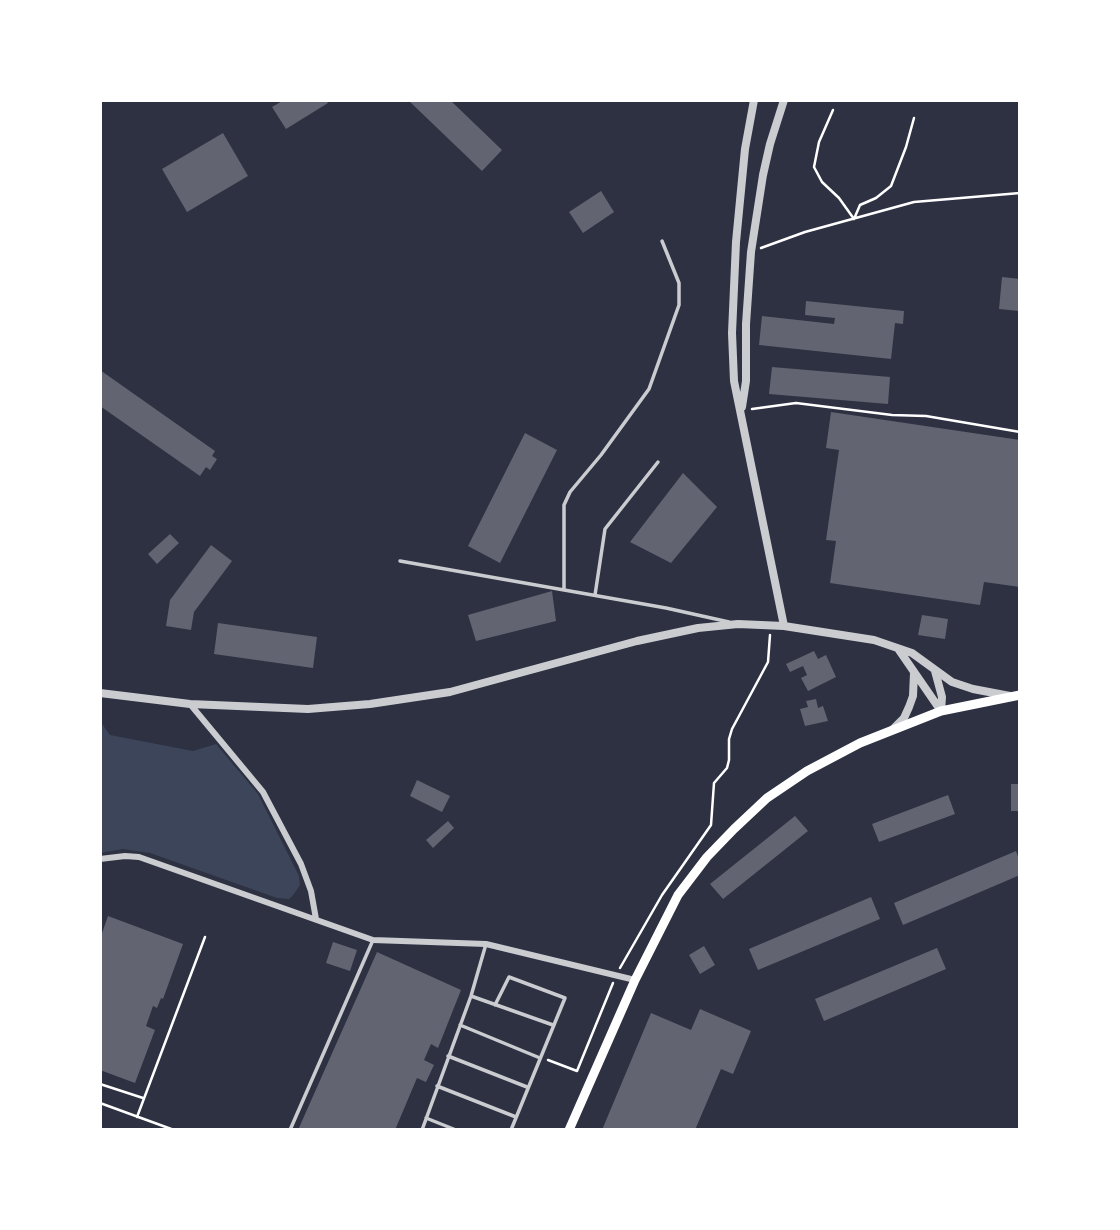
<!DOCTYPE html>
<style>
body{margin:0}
#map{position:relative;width:1120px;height:1230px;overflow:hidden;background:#2d3142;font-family:Merriweather,serif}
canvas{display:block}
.frame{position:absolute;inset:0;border:102px solid #fff;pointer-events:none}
</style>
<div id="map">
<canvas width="1120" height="1230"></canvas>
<div class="frame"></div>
</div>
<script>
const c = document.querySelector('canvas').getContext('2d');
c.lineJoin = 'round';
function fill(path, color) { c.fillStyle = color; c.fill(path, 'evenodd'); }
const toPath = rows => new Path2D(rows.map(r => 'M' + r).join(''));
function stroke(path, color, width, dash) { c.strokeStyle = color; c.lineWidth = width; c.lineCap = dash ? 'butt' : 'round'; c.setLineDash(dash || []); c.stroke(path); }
fill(toPath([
 [100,721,110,735,193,751,216,744,258,794,299,876,300,885,294,894,289,899,277,898,150,853,123,849,100,853]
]), '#3c4559');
fill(toPath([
 [284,100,326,100,328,103,286,129,272,107],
 [408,100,450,100,502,150,482,171],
 [223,133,248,176,187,212,162,169],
 [601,191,614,212,583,233,569,212],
 [1002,277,1020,279,1019,311,999,309],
 [806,301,904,311,903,324,895,323,891,359,759,345,762,316,834,324,835,318,805,315],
 [772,367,890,377,888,404,769,394],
 [100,370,215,451,212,456,217,459,210,470,206,467,200,476,100,406],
 [831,412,1020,440,1020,587,984,582,980,605,830,583,836,541,826,540,839,450,826,448],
 [525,433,557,450,500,563,468,546],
 [683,473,717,507,671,563,630,542],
 [170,534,179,543,157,564,148,554],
 [211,545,232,561,194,612,191,630,166,626,170,600],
 [552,591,556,621,476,641,468,615],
 [922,615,948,619,945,639,918,635],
 [218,623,317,637,313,668,214,654],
 [814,651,818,659,826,655,836,677,808,691,801,678,807,675,803,666,790,672,786,664],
 [816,699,818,708,823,706,828,721,805,726,800,709,808,707,806,701],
 [417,780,450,796,442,812,410,796],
 [1011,784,1020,784,1020,811,1011,811],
 [948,795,955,814,879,842,872,824],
 [795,816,808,831,723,899,710,884],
 [448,821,454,828,433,848,426,840],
 [1016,851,1020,862,1020,875,903,925,894,903],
 [871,897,880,919,758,970,749,949],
 [108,916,183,944,163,999,161,998,157,1008,153,1006,146,1026,155,1030,135,1083,100,1070,100,939],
 [333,942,357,950,350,971,326,963],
 [704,946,715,965,700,974,689,955],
 [937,948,946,969,824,1021,815,999],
 [377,952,461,990,438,1048,431,1044,424,1060,434,1065,426,1082,417,1078,395,1130,298,1130],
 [700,1009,751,1031,733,1074,721,1069,695,1130,602,1130,651,1013,691,1030]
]), '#626471');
stroke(toPath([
 [833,110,819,142,814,167,822,182,839,198,854,219],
 [854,219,860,205,876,198,891,186,906,147,914,118],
 [761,248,805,232,914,202,1020,193],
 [752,409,796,403,892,415,926,416,1020,432],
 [620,968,662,895,711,825,714,783,727,768,729,760,729,739,732,729,768,662,770,635],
 [548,1060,577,1071,613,983],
 [100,1084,143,1098],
 [100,1103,174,1130],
 [137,1117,205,937]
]), '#fff', 2.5);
stroke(toPath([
 [400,561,666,608,729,622],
 [564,590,564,505,570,492,601,455,649,389,679,305,679,283,662,241],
 [595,595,605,529,658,462],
 [471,996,553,1025],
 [495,1005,509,977,565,998,511,1130],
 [460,1025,540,1058],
 [448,1056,527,1087],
 [437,1086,516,1117],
 [426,1118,456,1130],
 [290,1130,373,940],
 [422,1130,471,996,486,944]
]), '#caccd0', 3.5);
stroke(toPath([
 [190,704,263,792,301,864,311,891,316,919],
 [100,859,125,856,139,857,373,940,486,944,635,980]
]), '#caccd0', 6);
stroke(toPath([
 [754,100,745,149,736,242,732,333,734,381,784,626],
 [742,407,746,381,746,324,751,252,763,175,770,144,784,100],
 [899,650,941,711],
 [935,671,942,697,941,711],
 [100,693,190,704,308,709,370,704,450,692,637,641,698,628,738,624,784,626,874,640,912,653,952,682,973,689,1010,696],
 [892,730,904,718,909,707,913,696,914,673]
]), '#caccd0', 8);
stroke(toPath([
 [569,1130,635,980,678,895,707,857,734,829,767,798,807,771,860,743,941,711,1020,695]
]), '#fff', 9);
</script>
